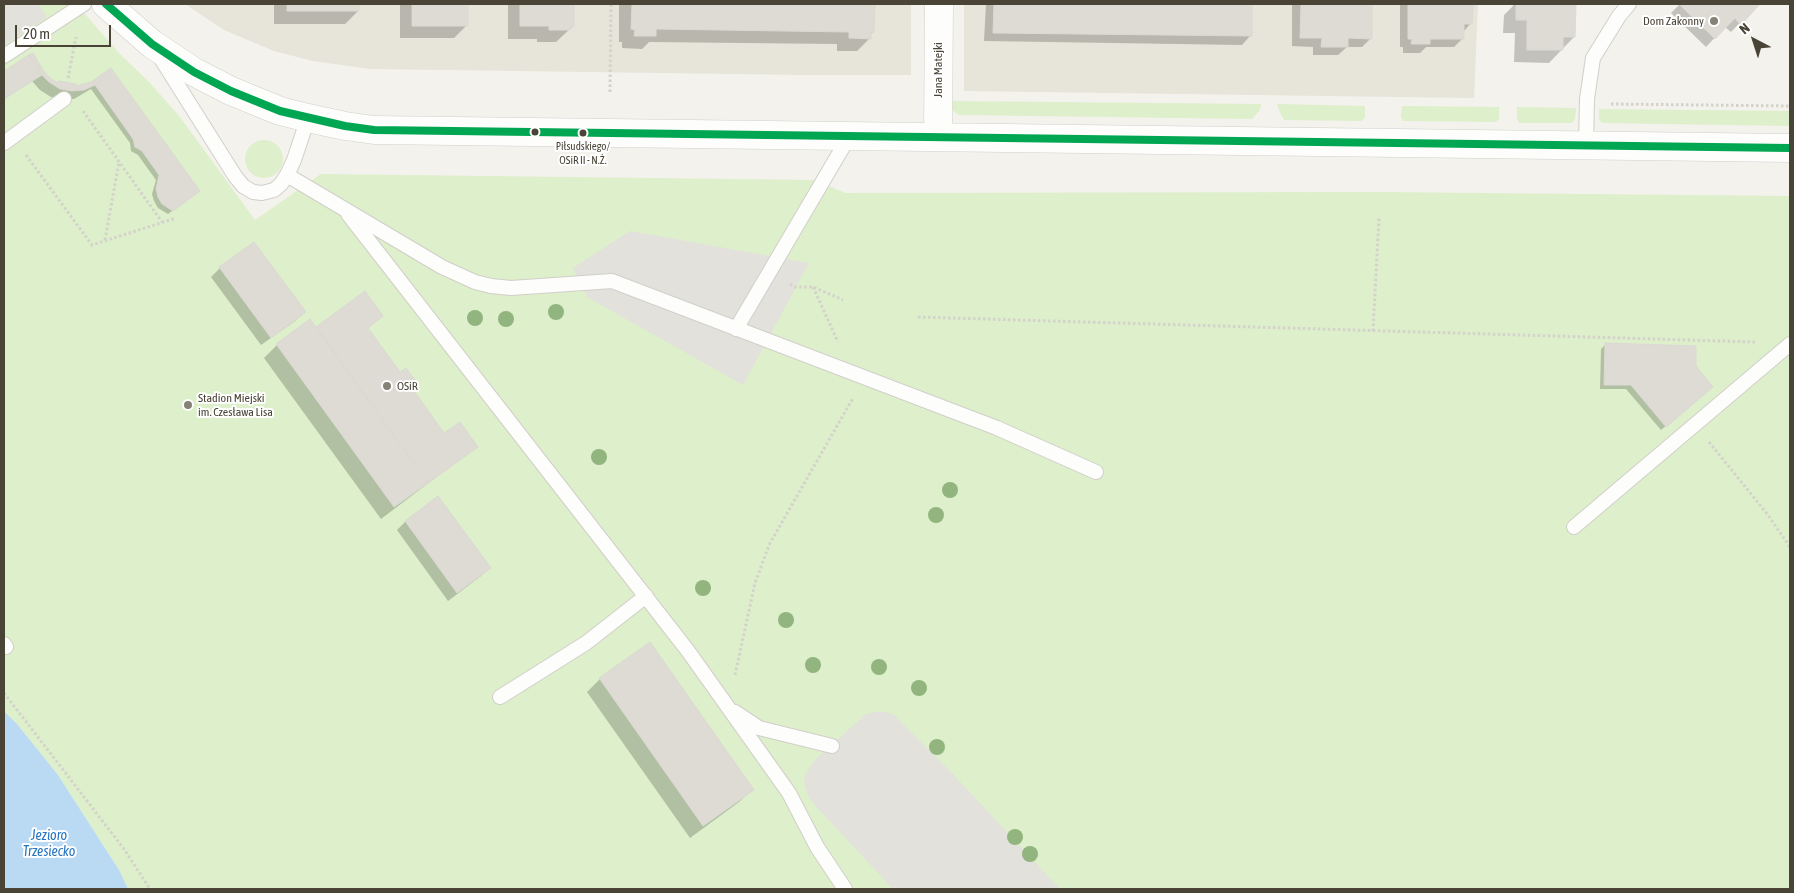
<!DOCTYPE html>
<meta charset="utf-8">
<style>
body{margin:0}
#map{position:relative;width:1794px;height:893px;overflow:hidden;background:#f3f2ec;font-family:"Asap Condensed",sans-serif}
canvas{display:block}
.frame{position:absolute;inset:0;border:5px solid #4a4437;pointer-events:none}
.north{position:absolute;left:1729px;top:15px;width:50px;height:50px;-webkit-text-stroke:4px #fff;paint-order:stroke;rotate:320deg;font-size:14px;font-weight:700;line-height:20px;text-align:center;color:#4a4437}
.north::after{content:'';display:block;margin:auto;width:18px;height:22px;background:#4a4437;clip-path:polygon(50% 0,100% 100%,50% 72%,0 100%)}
.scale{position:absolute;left:15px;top:25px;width:96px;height:22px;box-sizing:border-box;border:2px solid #4a4437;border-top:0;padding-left:6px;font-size:15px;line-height:18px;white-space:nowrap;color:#4a4437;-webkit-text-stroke:4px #fff;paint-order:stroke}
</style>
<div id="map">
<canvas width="1794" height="893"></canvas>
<div class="frame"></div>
<div class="north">N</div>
<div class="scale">20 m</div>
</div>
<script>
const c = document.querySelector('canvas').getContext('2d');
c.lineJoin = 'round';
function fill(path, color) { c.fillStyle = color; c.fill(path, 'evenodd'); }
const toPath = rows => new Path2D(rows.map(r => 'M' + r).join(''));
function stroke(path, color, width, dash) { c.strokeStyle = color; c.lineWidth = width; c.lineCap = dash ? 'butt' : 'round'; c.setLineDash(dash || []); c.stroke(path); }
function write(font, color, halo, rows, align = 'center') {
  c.font = font + ' "Asap Condensed",sans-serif'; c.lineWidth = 4; c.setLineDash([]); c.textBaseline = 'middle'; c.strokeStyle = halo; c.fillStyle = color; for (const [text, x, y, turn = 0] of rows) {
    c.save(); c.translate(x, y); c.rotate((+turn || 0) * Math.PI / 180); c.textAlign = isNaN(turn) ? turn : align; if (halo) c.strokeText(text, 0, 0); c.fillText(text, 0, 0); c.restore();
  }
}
fill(toPath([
 [185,4,911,4,911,75,807,75,370,69,313,61,274,51,224,30],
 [964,4,1478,4,1474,98,964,91]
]), '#e7e4d9');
fill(toPath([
 [4,4,76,4,119,53,150,83,180,117,255,220,321,174,816,180,845,193,1380,192,1790,196,1790,889,106,889,119,870,58,775,17,724,4,711],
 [949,101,1261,104,1260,110,1252,119,959,115,952,110],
 [1277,104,1365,106,1365,117,1362,121,1284,120,1279,110],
 [1402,106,1499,107,1499,119,1496,122,1403,121,1401,117],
 [1517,107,1576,108,1575,119,1572,123,1519,123,1517,118],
 [1599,109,1790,111,1790,126,1602,123,1599,119],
 '245 159a19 19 0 1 1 38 0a19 19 0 1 1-38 0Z'
]), '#deefcb');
fill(toPath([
 [4,4,38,4,47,17,4,45],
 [630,231,809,263,743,385,587,297,573,268],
 [880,711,893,714,949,770,1060,889,893,889,812,802,807,793,804,780,807,771,815,760,866,714]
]), '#e2e1dc');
fill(toPath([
 [4,711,17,724,58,775,119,870,128,889,4,889]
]), '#bad9f3');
fill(toPath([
 [274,4,358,4,358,11,345,24,274,24],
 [400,4,467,4,467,25,454,38,400,38],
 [508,4,573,4,573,26,556,42,537,42,537,39,508,39],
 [619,4,873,4,873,32,870,35,870,38,857,51,837,51,837,44,649,42,642,49,622,48,622,42,619,42],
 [986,4,1251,4,1250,36,1242,45,984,41],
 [1292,4,1371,4,1371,38,1362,47,1347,47,1338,55,1313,55,1313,47,1292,46],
 [1400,4,1471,4,1471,23,1463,32,1463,38,1454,47,1426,47,1420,53,1403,53,1403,47,1400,47],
 [1513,4,1574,4,1574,37,1549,63,1514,62,1515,33,1503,33,1504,15,1513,6],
 [1680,4,1758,4,1731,32,1725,27,1706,47,1671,13],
 [30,56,49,79,57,84,75,88,92,84,111,70,198,191,168,214,158,208,154,201,152,194,156,180,138,155,131,151,130,143,91,89,74,99,62,99,51,97,40,90,32,81,4,99,4,72],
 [220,268,304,312,295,321,261,345,211,277],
 [365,293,367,328,400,374,416,384,411,389,444,435,476,447,381,519,264,358,277,345,310,321,316,329],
 [1605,345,1695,367,1707,391,1661,430,1626,389,1600,389,1601,349],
 [438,498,490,567,481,576,448,601,397,530,405,522],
 [600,679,752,790,739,802,690,838,587,692]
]), '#0003');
const building = toPath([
 [287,4,359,4,359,11,287,11,287,4],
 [412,4,468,4,468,26,412,26,412,4],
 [520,4,574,4,574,27,570,27,570,30,549,30,549,26,520,26,520,4],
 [632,4,875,4,874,32,871,32,871,39,849,38,849,32,656,29,656,36,634,36,635,30,631,29,632,4],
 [994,4,1252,4,1252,36,993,33,994,4],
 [1301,4,1372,4,1372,39,1348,38,1348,47,1321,47,1322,38,1300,38,1301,4],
 [1408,4,1473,4,1472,24,1464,24,1464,39,1430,39,1430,44,1411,44,1412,39,1408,39,1408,4],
 [1516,4,1576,4,1575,37,1563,37,1563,50,1527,50,1527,20,1516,20,1516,4],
 [1679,4,1760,4,1741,25,1735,18,1715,39,1679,4],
 [33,53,43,70,50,78,58,83,59,81,76,84,76,86,91,82,111,68,113,71,95,85,84,90,72,91,60,89,49,82,42,75,29,55,33,53],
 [29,55,42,75,4,99,4,71,29,55],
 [113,71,200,191,173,211,162,204,158,197,156,189,159,175,142,151,135,147,133,139,95,85,113,71],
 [254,242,306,312,271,338,219,267,254,242],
 [365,291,383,316,368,328,400,372,406,368,418,384,412,388,444,433,460,422,478,447,428,483,316,327,365,291],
 [310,319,428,483,394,507,276,344,310,319],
 [1605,343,1696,346,1696,366,1713,387,1666,427,1631,385,1604,385,1605,343],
 [438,496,491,568,457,593,405,521,438,496],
 [650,642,754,790,703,826,599,678,650,642]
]);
fill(building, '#dddbd4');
stroke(building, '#dbd9d2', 1);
const service = toPath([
 [4,56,84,4],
 [160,57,235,176,243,186,253,192,262,193,274,190,281,184,287,175,294,160,308,118],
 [4,143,64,99],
 [1586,145,1587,99,1593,58,1619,16,1629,4],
 [287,175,442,267,475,282,491,286,511,288,612,281,997,428,1096,472],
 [348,214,688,651,789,793,817,847,845,889],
 [736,329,850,135],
 [1574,527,1790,344],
 [4,644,6,647],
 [500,697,586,643,646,596],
 [735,712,759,728,832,746]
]);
const minor = toPath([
 [106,4,152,44,194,72,231,91,280,111,308,118,345,126,374,130,1790,148],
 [938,136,939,4]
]);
stroke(service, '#d1cfc9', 16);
stroke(minor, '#d1cfc9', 29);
stroke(toPath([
 [68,78,76,37],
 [610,92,611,4],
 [1611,104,1790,106],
 [83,111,162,222],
 [26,155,92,245,176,218],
 [105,240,119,162],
 [790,284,795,287,813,287,843,300],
 [813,287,838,342],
 [918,317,1755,342],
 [1373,331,1379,218],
 [1709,442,1768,515,1790,547],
 [735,675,755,583,769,545,853,398],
 [4,693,124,849,150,889]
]), '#d3d2cb', 3, [2.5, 2.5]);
stroke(service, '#fdfdfc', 14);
stroke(minor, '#fdfdfc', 28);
stroke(toPath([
 [106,4,152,44,194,72,231,91,280,111,345,126,374,130,1790,148]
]), '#00a651', 8);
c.fillStyle = '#92b47e';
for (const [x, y] of [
 [556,312],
 [475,318],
 [506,319],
 [599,457],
 [950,490],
 [936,515],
 [703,588],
 [786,620],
 [813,665],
 [879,667],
 [919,688],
 [937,747],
 [1015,837],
 [1030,854]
]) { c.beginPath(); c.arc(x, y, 8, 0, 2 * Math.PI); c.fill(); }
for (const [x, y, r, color] of [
 [1714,21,5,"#858176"],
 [535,132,4.5,"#4a4437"],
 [583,133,4.5,"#4a4437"],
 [387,386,5,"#858176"],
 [188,405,5,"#858176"]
]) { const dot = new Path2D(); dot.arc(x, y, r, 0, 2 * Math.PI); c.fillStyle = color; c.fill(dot); stroke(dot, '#fff', 2); }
write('11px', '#4a4437', '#fff', [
 ["Piłsudskiego/",583,147],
 ["OSiR II - N.Ż.",583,161]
]);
write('12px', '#4a4437', '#fff', [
 ["Dom Zakonny",1704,21,"right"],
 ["OSiR",397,386],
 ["Stadion Miejski",198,398],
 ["im. Czesława Lisa",198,412]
], 'left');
write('12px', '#4a4437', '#fff', [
 ["Jana Matejki",938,70,-90]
]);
write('italic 14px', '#2675c0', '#fff', [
 ["Jezioro",49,836],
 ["Trzesiecko",49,852]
]);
</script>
